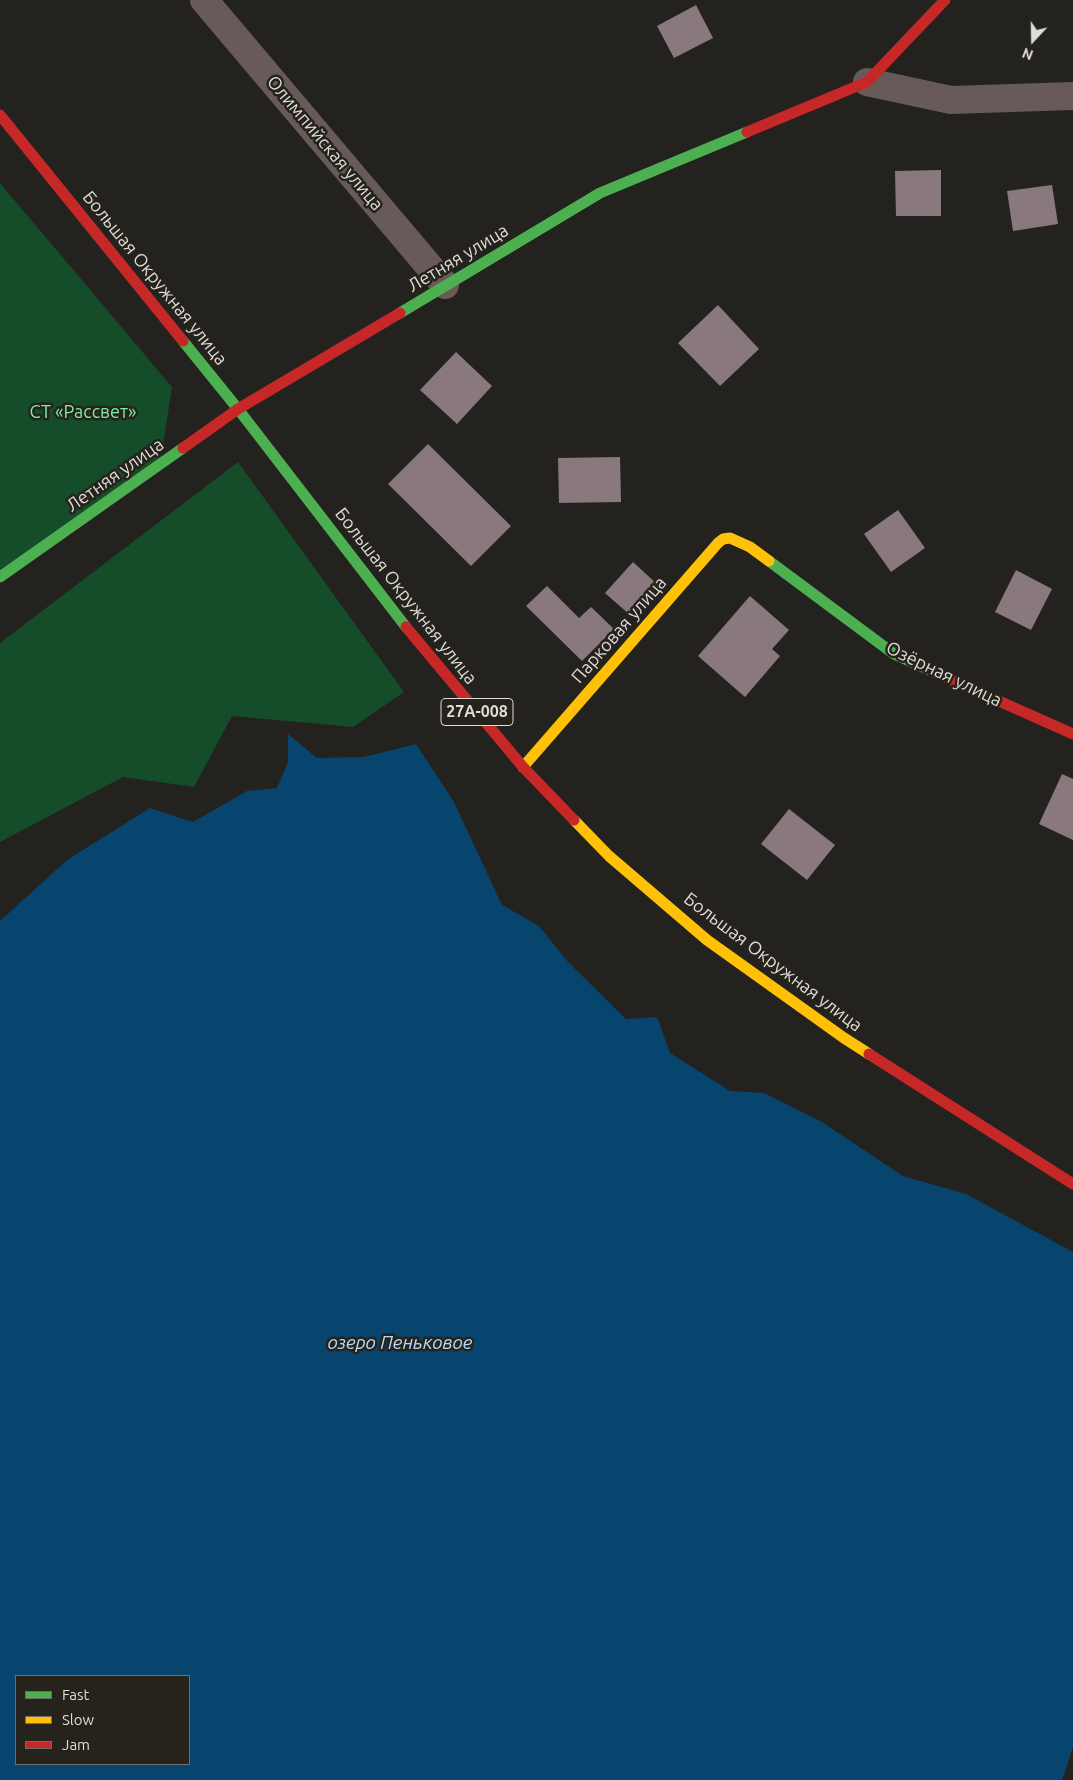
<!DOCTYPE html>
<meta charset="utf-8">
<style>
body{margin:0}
#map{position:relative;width:1073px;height:1780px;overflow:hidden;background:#24221f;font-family:Ubuntu,sans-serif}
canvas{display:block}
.legend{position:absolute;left:15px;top:1675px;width:175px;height:90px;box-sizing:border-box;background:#26231d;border:1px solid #706d68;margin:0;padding:6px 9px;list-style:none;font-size:15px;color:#dfddd8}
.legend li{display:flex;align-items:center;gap:10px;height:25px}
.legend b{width:25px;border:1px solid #706d68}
.north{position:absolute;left:1008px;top:15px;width:50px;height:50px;-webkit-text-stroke:4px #26231d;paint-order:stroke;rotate:201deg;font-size:14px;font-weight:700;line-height:20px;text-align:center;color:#dfddd8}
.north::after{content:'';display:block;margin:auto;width:18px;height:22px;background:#dfddd8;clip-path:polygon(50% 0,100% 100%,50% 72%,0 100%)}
</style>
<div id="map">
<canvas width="1073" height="1780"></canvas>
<ul class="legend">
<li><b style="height:6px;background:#4caf50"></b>Fast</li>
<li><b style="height:6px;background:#ffc107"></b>Slow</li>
<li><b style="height:6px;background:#c62828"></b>Jam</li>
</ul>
<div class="north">N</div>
</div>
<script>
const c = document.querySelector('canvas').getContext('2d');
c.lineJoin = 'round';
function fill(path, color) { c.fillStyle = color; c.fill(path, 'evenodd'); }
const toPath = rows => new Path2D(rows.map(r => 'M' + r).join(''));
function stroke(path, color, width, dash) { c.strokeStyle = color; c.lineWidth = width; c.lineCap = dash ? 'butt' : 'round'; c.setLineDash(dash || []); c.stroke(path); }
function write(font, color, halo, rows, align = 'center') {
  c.font = font + ' Ubuntu,sans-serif'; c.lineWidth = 5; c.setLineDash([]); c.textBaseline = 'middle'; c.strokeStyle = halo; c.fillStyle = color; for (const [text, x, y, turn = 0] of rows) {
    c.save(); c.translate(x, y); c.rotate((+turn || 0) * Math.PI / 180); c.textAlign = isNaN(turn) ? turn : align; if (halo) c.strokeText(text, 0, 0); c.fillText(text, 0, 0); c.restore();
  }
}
fill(toPath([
 [0,183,172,387,160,465,0,581],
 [238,462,404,692,353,727,232,716,194,787,123,777,0,842,0,643]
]), '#154c29');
fill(toPath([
 [288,734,317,758,364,757,416,744,454,802,502,905,539,926,568,962,626,1019,657,1017,670,1053,730,1091,764,1093,822,1122,903,1176,966,1194,1073,1252,1073,1747,1062,1780,0,1780,0,921,67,860,150,808,193,822,247,791,277,788,288,762],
 [16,1676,189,1676,189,1764,16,1764]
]), '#07446e');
fill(toPath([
 [696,5,713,38,674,58,657,26],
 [941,170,941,216,896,216,895,171],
 [1052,185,1058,224,1013,231,1007,191],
 [718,305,759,349,720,386,678,343],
 [456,352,492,386,457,424,420,390],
 [428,444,511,526,471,566,388,484],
 [620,457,621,502,559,503,558,458],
 [898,510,925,548,891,572,864,534],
 [633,562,658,585,630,615,605,593],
 [1016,570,1052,589,1031,630,995,612],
 [547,586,579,618,591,607,614,629,582,661,526,606],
 [750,596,789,630,772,649,780,656,745,697,698,656],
 [1062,774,1073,779,1073,840,1039,824],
 [789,809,835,845,807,880,761,844]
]), '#89797e');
stroke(toPath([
 [204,0,445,285],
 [867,82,951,100,1073,96]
]), '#675a59', 28);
stroke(toPath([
 [400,313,600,193,747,132],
 [183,341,238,409,406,627],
 [769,561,894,654,936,673],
 [0,577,183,448]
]), '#4caf50', 11);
stroke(toPath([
 [523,767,718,543,723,539,730,538,750,547,769,561],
 [574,820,609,856,707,940,844,1038,869,1054]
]), '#ffc107', 11);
stroke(toPath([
 [0,115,183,341],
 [747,132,867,82,945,0],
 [183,448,238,409,400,313],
 [406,627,523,767,574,820],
 [936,673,1073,734],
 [869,1054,1073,1184]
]), '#c62828', 11);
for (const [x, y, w] of [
 [477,712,72]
]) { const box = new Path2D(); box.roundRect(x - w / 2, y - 13.5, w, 27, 4); c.fillStyle = '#26231d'; c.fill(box); stroke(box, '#dfddd8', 1); }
write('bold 16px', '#dfddd8', null, [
 ["27А-008",477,712]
]);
write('18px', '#dfddd8', '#26231d', [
 ["Олимпийская улица",325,143,50],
 ["Летняя улица",458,258,-31],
 ["Большая Окружная улица",155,278,51],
 ["Летняя улица",115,475,-35],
 ["Большая Окружная улица",406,596,52],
 ["Парковая улица",619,630,-49],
 ["Озёрная улица",944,674,26],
 ["Большая Окружная улица",773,962,37]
]);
write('18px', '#7df09f', '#26231d', [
 ["СТ «Рассвет»",83,412]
]);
write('italic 19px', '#b4d9fb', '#26231d', [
 ["озеро Пеньковое",400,1343]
]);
</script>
